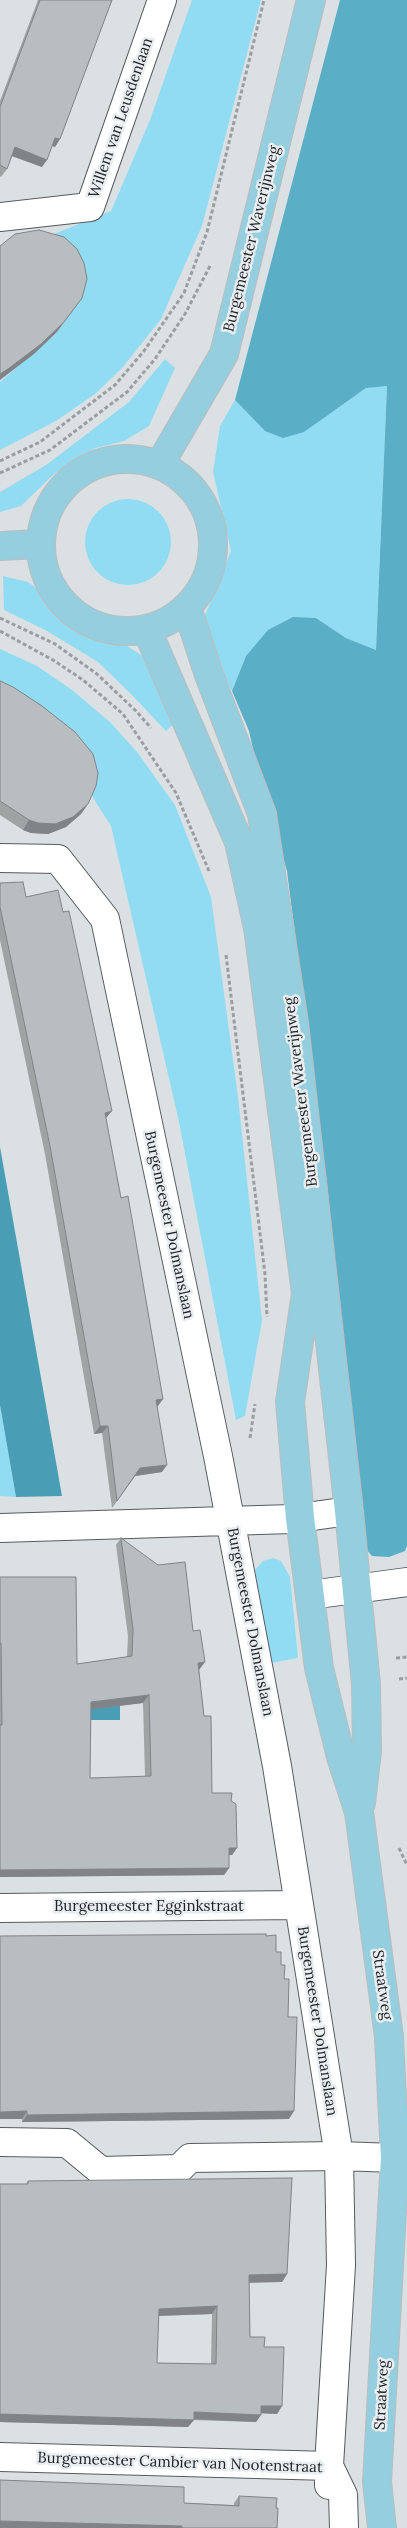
<!DOCTYPE html>
<style>
body{margin:0}
canvas{display:block;background:#dbe0e2}
</style>
<canvas width="407" height="2528"></canvas>
<script>
const c = document.querySelector('canvas').getContext('2d');
c.lineJoin = 'round';
function fill(path, color) { c.fillStyle = color; c.fill(path, 'evenodd'); }
const toPath = rows => new Path2D(rows.map(r => 'M' + r).join(''));
function stroke(path, color, width, dash) { c.strokeStyle = color; c.lineWidth = width; c.lineCap = dash ? 'butt' : 'round'; c.setLineDash(dash || []); c.stroke(path); }
function write(font, color, halo, rows, align = 'center') {
  c.font = font + ' Lora,serif'; c.lineWidth = 5; c.setLineDash([]); c.textBaseline = 'middle'; c.strokeStyle = halo; c.fillStyle = color; for (const [text, x, y, turn = 0] of rows) {
    c.save(); c.translate(x, y); c.rotate((+turn || 0) * Math.PI / 180); c.textAlign = isNaN(turn) ? turn : align; if (halo) c.strokeText(text, 0, 0); c.fillText(text, 0, 0); c.restore();
  }
}
fill(toPath([
 [192,0,261,0,202,226,161,319,123,367,95,394,56,421,0,450,0,382,57,332,76,306,54,234,111,211,150,120],
 [165,359,175,368,149,426,124,441,96,448,76,458,54,474,21,506,0,512,0,492,46,465,129,402],
 [387,385,376,650,346,638,316,618,246,656,232,691,210,649,204,618,231,551,213,472,220,426,235,400,265,431,338,408,366,388],
 '85 542a43 43 0 1 1 86 0a43 43 0 1 1-86 0Z',
 [3,576,28,582,47,596,70,620,87,630,124,644,144,657,177,721,166,731,131,694,98,662,47,631,4,610],
 [0,649,37,666,72,690,110,722,137,752,175,805,211,897,238,1097,262,1320,245,1416,236,1420,179,1122,111,826,90,793,0,694],
 [0,1405,16,1497,0,1496],
 [273,1558,281,1561,290,1577,298,1658,271,1663,255,1570,263,1561]
]), '#92dcf3');
fill(toPath([
 [340,0,407,0,407,1546,405,1551,389,1557,372,1556,361,1543,327,1183,287,871,260,780,249,731,232,691,246,656,268,630,293,617,316,618,346,638,376,650,387,386,366,388,304,432,283,438,265,431,235,400]
]), '#5aafc7');
fill(toPath([
 [0,1147,62,1496,16,1497,0,1405],
 [0,1701,120,1701,120,1720,0,1720]
]), '#499eb6');
const minor = toPath([
 [0,217,90,207,162,0],
 [0,858,58,859,105,919,218,1456,277,1766,339,2156,341,2265,329,2466,343,2495,344,2528],
 [0,1528,292,1519,349,1511],
 [310,1595,407,1582],
 [0,1908,298,1905],
 [0,2142,67,2143,101,2171,179,2169,190,2158,339,2156,395,2158],
 [0,2457,329,2466,329,2485]
]);
const major = toPath([
 '41 545a86 86 0 1 1 172 0a86 86 0 1 1-172 0Z',
 [160,464,224,354,311,0],
 [0,546,40,544],
 [187,608,209,675,262,814,294,1023,349,1511,366,1684,367,1751,361,1803],
 [147,630,239,842,258,928,306,1293,290,1402,300,1518,319,1668,341,1757,359,1812,389,2037,395,2158,377,2482,382,2528]
]);
stroke(minor, '#575b5d', 30);
stroke(major, '#bcbdbd', 30);
stroke(toPath([
 [0,461,40,442,115,385,144,351,184,293,207,232,264,0],
 [0,473,50,450,127,392,155,359,185,314,210,266],
 [0,618,55,644,97,674,136,711,151,728],
 [0,631,53,660,83,680,123,714,176,793,209,871],
 [226,955,265,1274,267,1317],
 [250,1438,255,1404],
 [396,1658,407,1657],
 [399,1679,407,1678],
 [399,1848,407,1865]
]), '#9a9ea0', 3, [4, 2.5]);
stroke(minor, '#fff', 28);
stroke(major, '#95cede', 28);
fill(toPath([
 [38,0,112,0,60,139,55,147,52,146,42,167,12,156,7,169,1,177,0,176,0,101],
 [0,681,88,804,81,814,66,827,48,834,31,833,23,830,0,815],
 [0,883,26,897,106,1119,121,1198,163,1399,157,1406,162,1472,135,1476,112,1508,102,1433,94,1434,45,1154,0,940],
 [121,1538,193,1631,199,1670,212,1793,231,1801,237,1848,232,1855,229,1855,229,1868,224,1875,0,1877,0,1577,77,1664,127,1657,128,1636,116,1545],
 [143,1703,145,1776,90,1778,91,1709],
 [266,1936,276,1952,281,1965,284,1979,289,2119,22,2122,22,2119,0,2119],
 [28,2181,287,2274,282,2282,249,2282,250,2337,264,2347,282,2406,277,2414,261,2413,261,2415,256,2422,194,2420,188,2427,0,2422,0,2184,26,2184],
 [212,2314,211,2364,157,2363,158,2316],
 [239,2496,276,2508,277,2528,0,2528,184,2503,234,2505,234,2503]
]), '#9ea3a4');
fill(toPath([
 [55,138,60,139,55,147,50,145],
 [15,147,47,160,42,167,9,155],
 [82,298,57,332,34,354,0,380,0,374],
 [88,804,81,814,66,827,48,834,31,833,23,830,29,820],
 [112,1111,106,1118,105,1113],
 [163,1399,158,1406,151,1407,156,1400],
 [100,1426,108,1426,102,1433,94,1434],
 [167,1465,162,1472,135,1476,112,1508,140,1468],
 [205,1662,199,1670,193,1670,198,1663],
 [149,1695,143,1703,86,1710,91,1702],
 [229,1848,237,1848,232,1855,224,1855],
 [229,1868,224,1875,0,1877,0,1870],
 [27,2111,22,2119,0,2119,0,2112],
 [294,2111,289,2119,22,2122,27,2115],
 [287,2274,282,2282,244,2283,249,2275],
 [217,2306,212,2314,154,2316,159,2309],
 [261,2406,282,2406,277,2414,256,2413],
 [194,2412,261,2415,256,2422,189,2419],
 [0,2414,194,2420,188,2427,0,2422],
 [0,2521,182,2526,181,2528,0,2528]
]), '#818486');
const building = toPath([
 [40,0,112,0,60,139,55,138,47,160,15,147,7,169,0,165,0,107,40,0],
 [39,230,64,237,77,249,84,263,87,279,82,298,64,322,41,344,8,369,0,374,0,246,15,234,39,230],
 [0,681,13,687,42,706,75,732,93,754,98,773,96,786,88,804,73,817,55,824,38,823,29,820,0,801,0,681],
 [23,882,26,897,58,890,63,912,69,911,112,1111,105,1113,121,1198,128,1196,163,1399,156,1400,167,1465,140,1468,117,1501,108,1426,100,1426,50,1146,0,907,0,883,23,882],
 [121,1538,158,1565,185,1562,193,1631,200,1630,205,1662,198,1663,204,1716,211,1716,212,1793,232,1793,231,1801,236,1804,237,1848,229,1848,229,1868,0,1870,0,1725,2,1725,1,1643,0,1643,0,1577,76,1577,77,1664,132,1656,133,1629,121,1538],
 [149,1695,151,1776,90,1778,91,1702,149,1695],
 [266,1934,266,1936,276,1935,276,1952,281,1952,281,1965,285,1965,284,1979,289,1979,288,2017,297,2017,294,2111,27,2115,27,2111,0,2112,0,1936,266,1934],
 [292,2178,287,2274,249,2275,250,2337,265,2337,264,2347,284,2347,282,2406,261,2406,261,2415,194,2412,194,2420,0,2414,0,2184,28,2184,28,2181,292,2178],
 [217,2306,216,2364,157,2363,159,2309,217,2306],
 [0,2480,184,2487,184,2503,239,2506,239,2496,277,2498,276,2508,278,2508,277,2528,182,2528,182,2526,0,2521,0,2480]
]);
fill(building, '#b8bdbf');
stroke(building, '#818486', 1);
write('15px', '#212324', '#e8eef0', [
 ["Willem van Leusdenlaan",121,118,-71],
 ["Burgemeester Waverijnweg",252,239,-76],
 ["Burgemeester Waverijnweg",301,1092,-97],
 ["Burgemeester Dolmanslaan",169,1225,78],
 ["Burgemeester Dolmanslaan",250,1622,79],
 ["Burgemeester Egginkstraat",149,1907],
 ["Straatweg",382,1985,82],
 ["Burgemeester Dolmanslaan",317,2021,81],
 ["Straatweg",382,2395,-87],
 ["Burgemeester Cambier van Nootenstraat",180,2463,2]
]);
</script>
